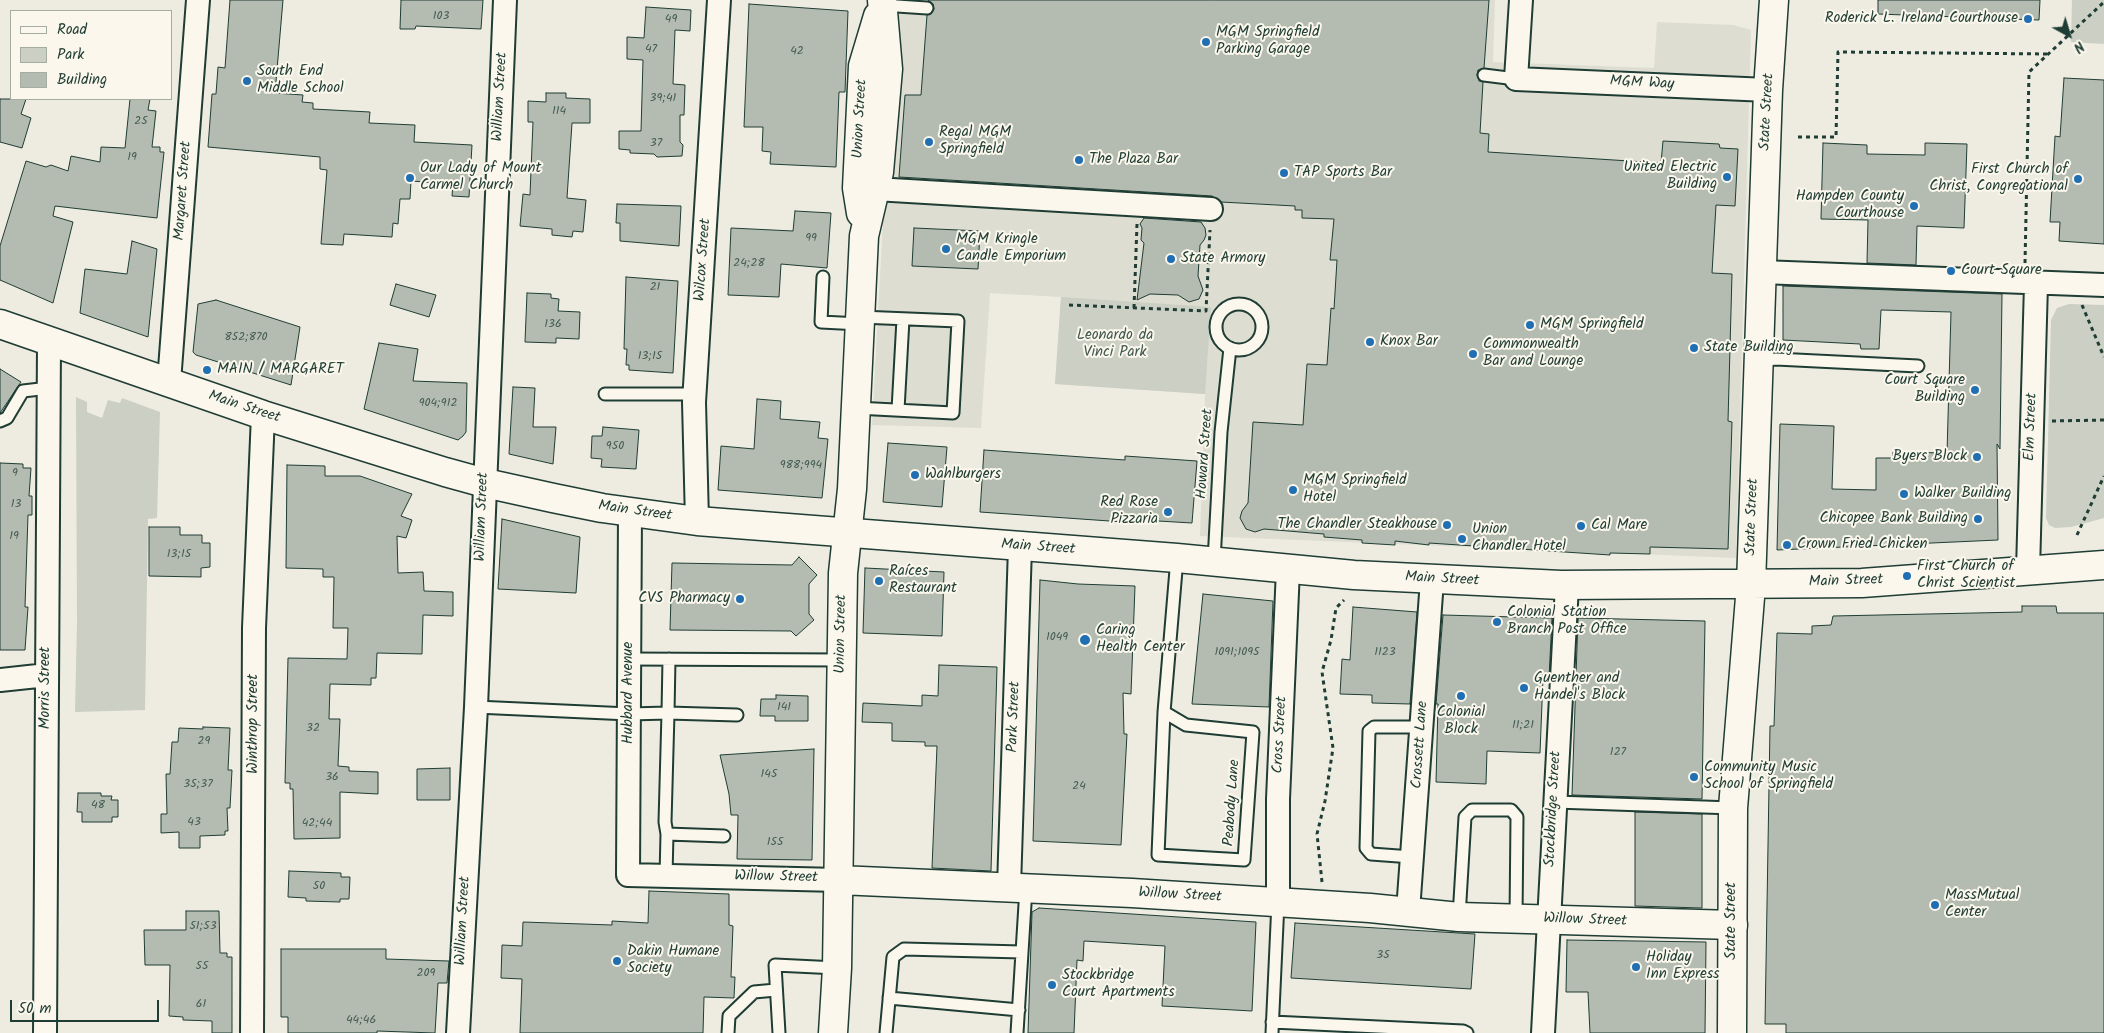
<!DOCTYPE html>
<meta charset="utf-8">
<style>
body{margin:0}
#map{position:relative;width:2104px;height:1033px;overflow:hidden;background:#eeece1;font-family:Kalam,sans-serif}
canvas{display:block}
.legend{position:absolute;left:10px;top:10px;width:162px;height:90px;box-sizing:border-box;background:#fbf7ec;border:1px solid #a3ada2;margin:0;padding:6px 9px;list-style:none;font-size:15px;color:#1f3d34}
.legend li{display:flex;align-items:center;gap:10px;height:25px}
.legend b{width:25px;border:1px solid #a3ada2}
.north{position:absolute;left:2044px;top:10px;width:50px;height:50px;-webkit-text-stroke:4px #fbf7ec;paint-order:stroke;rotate:141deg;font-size:14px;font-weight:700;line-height:20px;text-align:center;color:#1f3d34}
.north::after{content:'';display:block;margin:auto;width:18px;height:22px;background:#1f3d34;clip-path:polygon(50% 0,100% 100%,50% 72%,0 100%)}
.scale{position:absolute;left:10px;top:1000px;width:149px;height:22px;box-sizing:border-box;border:2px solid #1f3d34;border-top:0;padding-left:6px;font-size:15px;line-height:18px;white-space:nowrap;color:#1f3d34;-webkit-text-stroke:4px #fbf7ec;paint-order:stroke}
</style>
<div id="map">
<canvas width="2104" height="1033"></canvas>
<ul class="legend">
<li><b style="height:6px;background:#fbf7ec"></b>Road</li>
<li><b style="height:14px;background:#cbcfc4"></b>Park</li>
<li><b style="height:14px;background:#b4bbb0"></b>Building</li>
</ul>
<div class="north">N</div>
<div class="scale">50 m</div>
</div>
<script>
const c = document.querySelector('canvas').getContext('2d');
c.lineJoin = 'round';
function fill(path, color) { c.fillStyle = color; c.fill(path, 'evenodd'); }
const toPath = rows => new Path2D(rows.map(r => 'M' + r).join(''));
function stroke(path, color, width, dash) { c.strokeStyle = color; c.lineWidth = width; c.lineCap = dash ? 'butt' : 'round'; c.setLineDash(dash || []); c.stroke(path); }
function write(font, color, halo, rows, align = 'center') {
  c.font = font + ' Kalam,sans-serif'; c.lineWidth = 4; c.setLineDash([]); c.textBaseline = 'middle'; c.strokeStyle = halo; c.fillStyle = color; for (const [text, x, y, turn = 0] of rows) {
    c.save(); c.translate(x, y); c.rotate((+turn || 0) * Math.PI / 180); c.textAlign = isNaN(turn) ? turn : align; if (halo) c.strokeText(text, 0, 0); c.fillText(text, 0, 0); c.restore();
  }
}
fill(toPath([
 [895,0,1495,0,1493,62,1654,68,1657,22,1733,25,1751,30,1736,558,1200,536,1205,394,1055,384,1061,297,990,293,981,428,872,425]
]), '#ddddd2');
fill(toPath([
 [2072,0,2104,0,2104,44,2071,42],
 [1061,297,1211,307,1205,394,1055,384],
 [2069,304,2104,305,2104,518,2071,527,2055,528,2049,525,2046,518,2051,320,2057,308],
 [76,397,87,402,87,412,102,418,108,400,120,403,122,398,160,412,157,518,148,519,145,710,75,712,77,622]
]), '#cbcfc4');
const building = toPath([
 [230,0,283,0,275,93,303,95,302,102,313,103,313,109,370,112,369,123,415,125,414,142,472,145,469,197,452,196,453,184,411,181,410,199,400,199,398,224,393,223,392,237,344,234,343,245,321,244,327,170,320,169,320,157,208,147,212,94,216,94,218,67,225,68,230,0],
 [401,0,483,0,481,29,416,26,415,29,400,29,401,0],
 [928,0,1489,0,1484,68,1478,70,1477,75,1479,81,1483,82,1480,133,1489,134,1488,152,1661,163,1663,141,1719,144,1720,148,1738,149,1735,206,1716,205,1712,273,1732,274,1728,421,1732,422,1728,549,1650,547,1650,554,1610,553,1610,555,1429,543,1429,545,1395,541,1395,545,1362,543,1362,540,1324,537,1324,534,1264,529,1255,532,1246,529,1240,518,1242,511,1248,503,1253,422,1303,425,1307,364,1327,365,1331,308,1334,309,1337,260,1330,260,1334,219,1302,218,1302,210,1295,210,1295,206,1221,202,1212,196,899,177,905,95,921,95,927,15,931,14,934,9,933,4,928,0],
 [1878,0,2040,0,2039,20,1878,14,1878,0],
 [749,4,848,11,845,92,839,92,836,167,770,164,771,152,762,151,763,127,744,127,749,4],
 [646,7,691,10,690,31,675,30,673,84,685,85,684,115,680,115,680,142,683,145,682,156,657,157,654,154,630,153,630,150,619,149,619,131,641,131,643,60,627,59,627,37,644,38,646,7],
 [2064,78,2104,80,2104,244,2059,241,2060,222,2050,222,2055,136,2060,137,2064,78],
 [546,93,566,93,566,98,590,99,590,123,572,123,567,198,586,200,583,232,573,231,572,237,552,235,552,229,520,226,523,194,530,195,533,122,528,122,528,101,546,102,546,93],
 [0,99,26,99,21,114,31,118,22,148,0,142,0,99],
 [130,99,150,99,148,110,156,111,152,147,160,147,160,152,164,152,157,218,55,206,53,216,73,222,53,303,0,280,0,246,26,161,46,167,51,165,68,171,71,156,100,162,101,147,125,148,130,99],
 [1823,143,1867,145,1867,154,1925,155,1925,143,1967,144,1964,228,1917,226,1916,265,1867,263,1868,220,1821,219,1823,143],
 [617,204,681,206,679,246,620,241,620,223,616,223,617,204],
 [795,211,831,213,827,268,781,264,779,297,728,295,731,228,793,231,795,211],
 [1144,218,1201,222,1205,228,1206,235,1204,240,1200,245,1198,276,1203,290,1199,299,1189,302,1178,295,1150,294,1137,300,1144,243,1141,240,1142,228,1140,224,1144,218],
 [914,228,980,231,978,269,912,266,914,228],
 [132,241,157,249,148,337,80,313,85,269,127,274,132,241],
 [626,277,678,281,673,373,629,370,629,365,626,365,627,349,624,349,626,277],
 [396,284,436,295,429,317,390,305,396,284],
 [1783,286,2002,294,2000,449,1997,444,1998,540,1777,550,1780,424,1834,426,1832,489,1876,490,1876,458,1893,458,1893,452,1947,453,1951,312,1881,310,1879,349,1861,349,1860,344,1783,340,1783,286],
 [527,293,551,294,551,298,559,299,558,311,580,312,579,339,556,338,556,343,525,342,527,293],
 [216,300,300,327,291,385,196,355,193,352,198,304,216,300],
 [379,343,418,349,413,381,467,383,466,432,463,436,458,440,364,409,379,343],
 [0,369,21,382,0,413,0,369],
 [513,387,535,388,533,427,556,427,553,464,509,454,513,387],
 [757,399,781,401,780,419,820,422,818,438,828,439,822,498,718,490,721,446,754,449,757,399],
 [603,427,639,430,636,469,601,467,602,459,591,458,592,436,602,436,603,427],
 [888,443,947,447,942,507,883,502,888,443],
 [984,450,1125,460,1125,456,1197,461,1192,523,1158,521,1159,518,1125,515,1124,522,980,512,984,450],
 [0,463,23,464,23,468,31,468,29,496,32,496,32,515,28,515,25,607,28,607,25,650,0,650,0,463],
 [287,465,325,466,325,476,360,476,412,494,401,516,412,520,406,538,397,536,398,573,423,572,424,591,453,592,453,616,423,615,422,654,377,653,376,678,371,678,371,685,330,684,329,719,340,719,338,766,349,767,349,771,378,772,378,794,340,792,340,838,294,839,293,789,290,789,290,783,285,783,288,658,347,659,348,628,333,628,334,577,323,577,323,569,286,568,287,465],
 [502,519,580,537,576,593,498,589,502,519],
 [149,527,180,527,180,535,202,535,202,543,210,543,210,567,201,568,201,577,149,576,149,527],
 [799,557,817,575,809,584,809,614,814,620,796,636,791,631,670,630,672,563,792,565,799,557],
 [865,568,944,572,942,636,863,633,865,568],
 [1040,580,1078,584,1135,586,1131,694,1123,693,1124,734,1127,734,1121,845,1033,841,1040,580],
 [1203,594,1273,601,1269,707,1192,704,1203,594],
 [2022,606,2056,606,2057,613,2104,613,2104,1033,1786,1033,1786,1024,1765,1024,1770,726,1774,726,1777,633,1812,634,1812,626,1831,625,1833,616,2022,612,2022,606],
 [1353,607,1417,612,1410,704,1372,703,1372,695,1340,694,1342,659,1350,660,1353,607],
 [1443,615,1552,618,1549,678,1543,678,1540,753,1487,751,1486,784,1436,782,1438,704,1436,704,1443,615],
 [1578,618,1705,621,1702,799,1572,795,1578,618],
 [939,665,997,667,991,871,932,868,937,746,925,746,925,742,892,741,892,723,862,722,863,703,922,706,922,695,938,696,939,665],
 [776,695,808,696,808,721,775,721,775,716,760,716,761,699,776,699,776,695],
 [203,727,230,728,228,770,232,770,230,808,227,808,228,831,225,831,225,835,200,836,200,848,179,848,179,832,161,833,161,814,167,814,166,774,170,774,172,742,178,742,179,728,203,729,203,727],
 [814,749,812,860,737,859,738,815,731,815,729,794,720,755,814,749],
 [450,768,450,800,417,800,417,769,450,768],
 [78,793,101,793,101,796,112,796,111,800,118,800,118,817,112,817,112,822,82,822,82,812,77,812,78,793],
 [1635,812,1702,814,1702,908,1635,906,1635,812],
 [289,871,341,873,341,877,350,877,349,899,340,899,340,902,306,901,306,898,288,897,289,871],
 [649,891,729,894,729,925,733,926,731,977,735,977,734,998,704,997,703,1033,520,1033,522,979,501,978,502,945,522,946,523,922,612,925,612,921,648,923,649,891],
 [1039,908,1256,922,1252,1011,1162,1006,1165,946,1084,941,1083,961,1077,960,1074,1033,1028,1033,1032,912,1039,908],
 [186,911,219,911,220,953,227,953,227,957,232,957,232,1033,212,1033,212,1021,183,1020,183,1017,169,1016,170,965,145,965,144,930,186,930,186,911],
 [1295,923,1475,934,1471,989,1291,978,1295,923],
 [1567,940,1706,942,1705,1033,1590,1033,1588,992,1566,992,1567,940],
 [281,949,386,949,386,959,449,961,447,983,438,983,435,1033,377,1031,377,1033,288,1033,288,1017,281,1017,281,949]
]);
fill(building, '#b4bbb0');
stroke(building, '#1f3d34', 1);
const lane = toPath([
 [882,5,927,8],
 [1484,75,1516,79],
 [823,277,821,322,860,324],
 '1216 327a23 23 0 1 1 46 0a23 23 0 1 1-46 0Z',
 [1758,361,1776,359,1918,366],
 [605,394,695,394],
 [856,408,953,413,958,321,860,317],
 [898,410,903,319],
 [0,421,7,418,23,391,49,388],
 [1214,561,1221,432,1230,348],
 [629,659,841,660],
 [669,659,668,713,737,715],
 [476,707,629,714,668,713,665,822,667,834,666,876],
 [1164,712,1186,725,1253,732,1244,860,1158,855,1164,712,1177,558],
 [1555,802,1733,808],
 [667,834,724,836],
 [1412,857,1371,854,1366,848,1369,731,1374,727,1422,727],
 [1459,917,1465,817,1472,810,1511,810,1517,817,1516,919],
 [889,998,1019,1010],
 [1272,1022,1463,1031,1467,1033],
 [728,1033,729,1016,754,992,776,990],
 [779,1033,775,965,837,968],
 [886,1033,893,957,904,949,1022,952],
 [1017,1033,1026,888],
 [1272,1033,1278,902]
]);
const street = toPath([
 [1521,0,1516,79,1768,90],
 [875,189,1211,209],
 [1761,272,2104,285],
 [169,382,198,0],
 [630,512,628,875,839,880],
 [697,521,694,402,719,0],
 [2028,570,2036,284],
 [0,680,47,675],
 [1009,887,1020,547],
 [1278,902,1278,799,1288,569],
 [1408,911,1432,580],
 [45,1033,49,343],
 [252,1033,254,628,263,415],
 [458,1033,476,707,505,0],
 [1543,1033,1567,585]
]);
const secondary = toPath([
 [861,213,857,188,863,66,878,16],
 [839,880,1132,893,1370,908,1459,917,1733,925],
 [833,1033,837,968,843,573,852,489,864,236,879,172,888,69,882,0]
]);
const primary = toPath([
 [0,324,263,415,445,472,485,483,553,498,602,508,697,521,1177,558,1354,575,1561,585,1862,583,2104,565],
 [1732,1033,1733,808,1751,585,1768,90,1774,0]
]);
stroke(lane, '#1f3d34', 15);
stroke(street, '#1f3d34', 26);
stroke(secondary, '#1f3d34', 31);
stroke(primary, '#1f3d34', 31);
stroke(toPath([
 [1798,137,1836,137,1838,52,2049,54],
 [2025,263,2029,72,2104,2],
 [1069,305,1206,311,1210,230],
 [2082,305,2104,357],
 [1134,308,1137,224],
 [2052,421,2104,420],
 [2077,535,2104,476],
 [1322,882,1317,834,1325,801,1333,748,1322,672,1331,640,1336,608,1344,600]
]), '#1f3d34', 3, [4, 4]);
stroke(lane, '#fbf7ec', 11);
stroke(street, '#fbf7ec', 22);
stroke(secondary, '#fbf7ec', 28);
stroke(primary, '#fbf7ec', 28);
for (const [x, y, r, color] of [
 [2028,19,5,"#1f6fb2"],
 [1206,42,5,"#1f6fb2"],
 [247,81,5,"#1f6fb2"],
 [929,142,5,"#1f6fb2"],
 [1079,160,5,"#1f6fb2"],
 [1284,173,5,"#1f6fb2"],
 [1727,177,5,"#1f6fb2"],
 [410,178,5,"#1f6fb2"],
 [2078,179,5,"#1f6fb2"],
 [1914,206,5,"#1f6fb2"],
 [946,249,5,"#1f6fb2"],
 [1171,259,5,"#1f6fb2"],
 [1951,271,5,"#1f6fb2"],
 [1530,325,5,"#1f6fb2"],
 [1370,342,5,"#1f6fb2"],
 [1694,348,5,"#1f6fb2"],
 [1473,354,5,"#1f6fb2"],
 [207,370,5,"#1f6fb2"],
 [1975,390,5,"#1f6fb2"],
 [1977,457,5,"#1f6fb2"],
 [915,475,5,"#1f6fb2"],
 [1293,490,5,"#1f6fb2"],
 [1904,494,5,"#1f6fb2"],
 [1168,512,5,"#1f6fb2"],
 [1978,519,5,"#1f6fb2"],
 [1447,525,5,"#1f6fb2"],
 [1581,526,5,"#1f6fb2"],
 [1462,539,5,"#1f6fb2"],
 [1787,545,5,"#1f6fb2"],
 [1907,576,5,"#1f6fb2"],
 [879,581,5,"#1f6fb2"],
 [740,599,5,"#1f6fb2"],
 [1497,622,5,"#1f6fb2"],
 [1085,640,6,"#1f6fb2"],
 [1524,688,5,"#1f6fb2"],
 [1461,696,5,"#1f6fb2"],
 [1694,777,5,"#1f6fb2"],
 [1935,905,5,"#1f6fb2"],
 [617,961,5,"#1f6fb2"],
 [1636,967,5,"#1f6fb2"],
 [1052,985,5,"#1f6fb2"]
]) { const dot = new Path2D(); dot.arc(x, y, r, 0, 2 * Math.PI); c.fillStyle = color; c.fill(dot); stroke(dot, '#fbf7ec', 2); }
write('12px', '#445c53', null, [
 ["103",441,17],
 ["49",671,20],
 ["47",651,50],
 ["42",797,52],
 ["39;41",663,99],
 ["114",559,112],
 ["25",141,122],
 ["37",656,144],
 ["19",132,158],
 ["99",811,239],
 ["24;28",749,264],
 ["21",655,288],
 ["136",553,325],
 ["852;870",246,338],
 ["13;15",650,357],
 ["904;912",438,404],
 ["950",615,447],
 ["988;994",801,466],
 ["9",15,474],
 ["13",16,505],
 ["19",14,537],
 ["13;15",179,555],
 ["1049",1057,638],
 ["1091;1095",1237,653],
 ["1123",1385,653],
 ["141",784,708],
 ["11;21",1523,726],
 ["32",313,729],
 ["29",204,742],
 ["127",1618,753],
 ["145",769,775],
 ["36",332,778],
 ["35;37",198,785],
 ["24",1079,787],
 ["48",98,806],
 ["43",194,823],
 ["42;44",317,824],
 ["155",775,843],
 ["50",319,887],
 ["51;53",203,927],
 ["35",1383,956],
 ["55",202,967],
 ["209",426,974],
 ["61",201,1005],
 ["44;46",361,1021]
]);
write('15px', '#1f3d34', '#fbf7ec', [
 ["Roderick L. Ireland Courthouse",2018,19,"right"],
 ["MGM Springfield",1216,33],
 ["Parking Garage",1216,50],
 ["South End",257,72],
 ["Middle School",257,89],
 ["Regal MGM",939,133],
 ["Springfield",939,150],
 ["The Plaza Bar",1089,160],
 ["United Electric",1717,168,"right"],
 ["Building",1717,185,"right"],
 ["Our Lady of Mount",420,169],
 ["Carmel Church",420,186],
 ["First Church of",2068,170,"right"],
 ["Christ, Congregational",2068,187,"right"],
 ["TAP Sports Bar",1294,173],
 ["Hampden County",1904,197,"right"],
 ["Courthouse",1904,214,"right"],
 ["MGM Kringle",956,240],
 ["Candle Emporium",956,257],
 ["State Armory",1181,259],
 ["Court Square",1961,271],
 ["MGM Springfield",1540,325],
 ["Knox Bar",1380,342],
 ["Commonwealth",1483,345],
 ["Bar and Lounge",1483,362],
 ["State Building",1704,348],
 ["MAIN / MARGARET",217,370],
 ["Court Square",1965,381,"right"],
 ["Building",1965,398,"right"],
 ["Byers Block",1967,457,"right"],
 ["Wahlburgers",925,475],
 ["MGM Springfield",1303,481],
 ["Hotel",1303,498],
 ["Walker Building",1914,494],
 ["Red Rose",1158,503,"right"],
 ["Pizzaria",1158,520,"right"],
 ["Chicopee Bank Building",1968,519,"right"],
 ["The Chandler Steakhouse",1437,525,"right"],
 ["Cal Mare",1591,526],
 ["Union",1472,530],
 ["Chandler Hotel",1472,547],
 ["Crown Fried Chicken",1797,545],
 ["First Church of",1917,567],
 ["Christ Scientist",1917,584],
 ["Raíces",889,572],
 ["Restaurant",889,589],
 ["CVS Pharmacy",730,599,"right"],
 ["Colonial Station",1507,613],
 ["Branch Post Office",1507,630],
 ["Caring",1096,631],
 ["Health Center",1096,648],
 ["Guenther and",1534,679],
 ["Handel's Block",1534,696],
 ["Colonial",1461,713,"center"],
 ["Block",1461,730,"center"],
 ["Community Music",1704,768],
 ["School of Springfield",1704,785],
 ["MassMutual",1945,896],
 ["Center",1945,913],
 ["Dakin Humane",627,952],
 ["Society",627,969],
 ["Holiday",1646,958],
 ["Inn Express",1646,975],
 ["Stockbridge",1062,976],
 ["Court Apartments",1062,993]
], 'left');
write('15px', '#1f3d34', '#fbf7ec', [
 ["MGM Way",1642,84,3],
 ["William Street",501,97,-87],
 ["State Street",1768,112,-87],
 ["Union Street",861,119,-87],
 ["Margaret Street",184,191,-86],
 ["Wilcox Street",704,260,-86],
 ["Main Street",244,408,18],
 ["Elm Street",2032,427,-88],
 ["Howard Street",1206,454,-86],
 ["Main Street",635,512,8],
 ["William Street",483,517,-88],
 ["State Street",1753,517,-88],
 ["Main Street",1038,548,4],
 ["Main Street",1442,580,3],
 ["Main Street",1846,582,-2],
 ["Union Street",842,634,-89],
 ["Morris Street",46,688,-90],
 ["Hubbard Avenue",629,693,-90],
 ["Park Street",1015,717,-88],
 ["Winthrop Street",254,724,-90],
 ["Cross Street",1281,735,-87],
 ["Crossett Lane",1421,745,-86],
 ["Peabody Lane",1233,803,-86],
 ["Stockbridge Street",1554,809,-87],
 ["Willow Street",776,878,1],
 ["Willow Street",1180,896,3],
 ["William Street",464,921,-87],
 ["Willow Street",1585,921,2],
 ["State Street",1732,921,-90]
]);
write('15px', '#415a51', '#fbf7ec', [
 ["Leonardo da",1115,336],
 ["Vinci Park",1115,353]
]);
</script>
